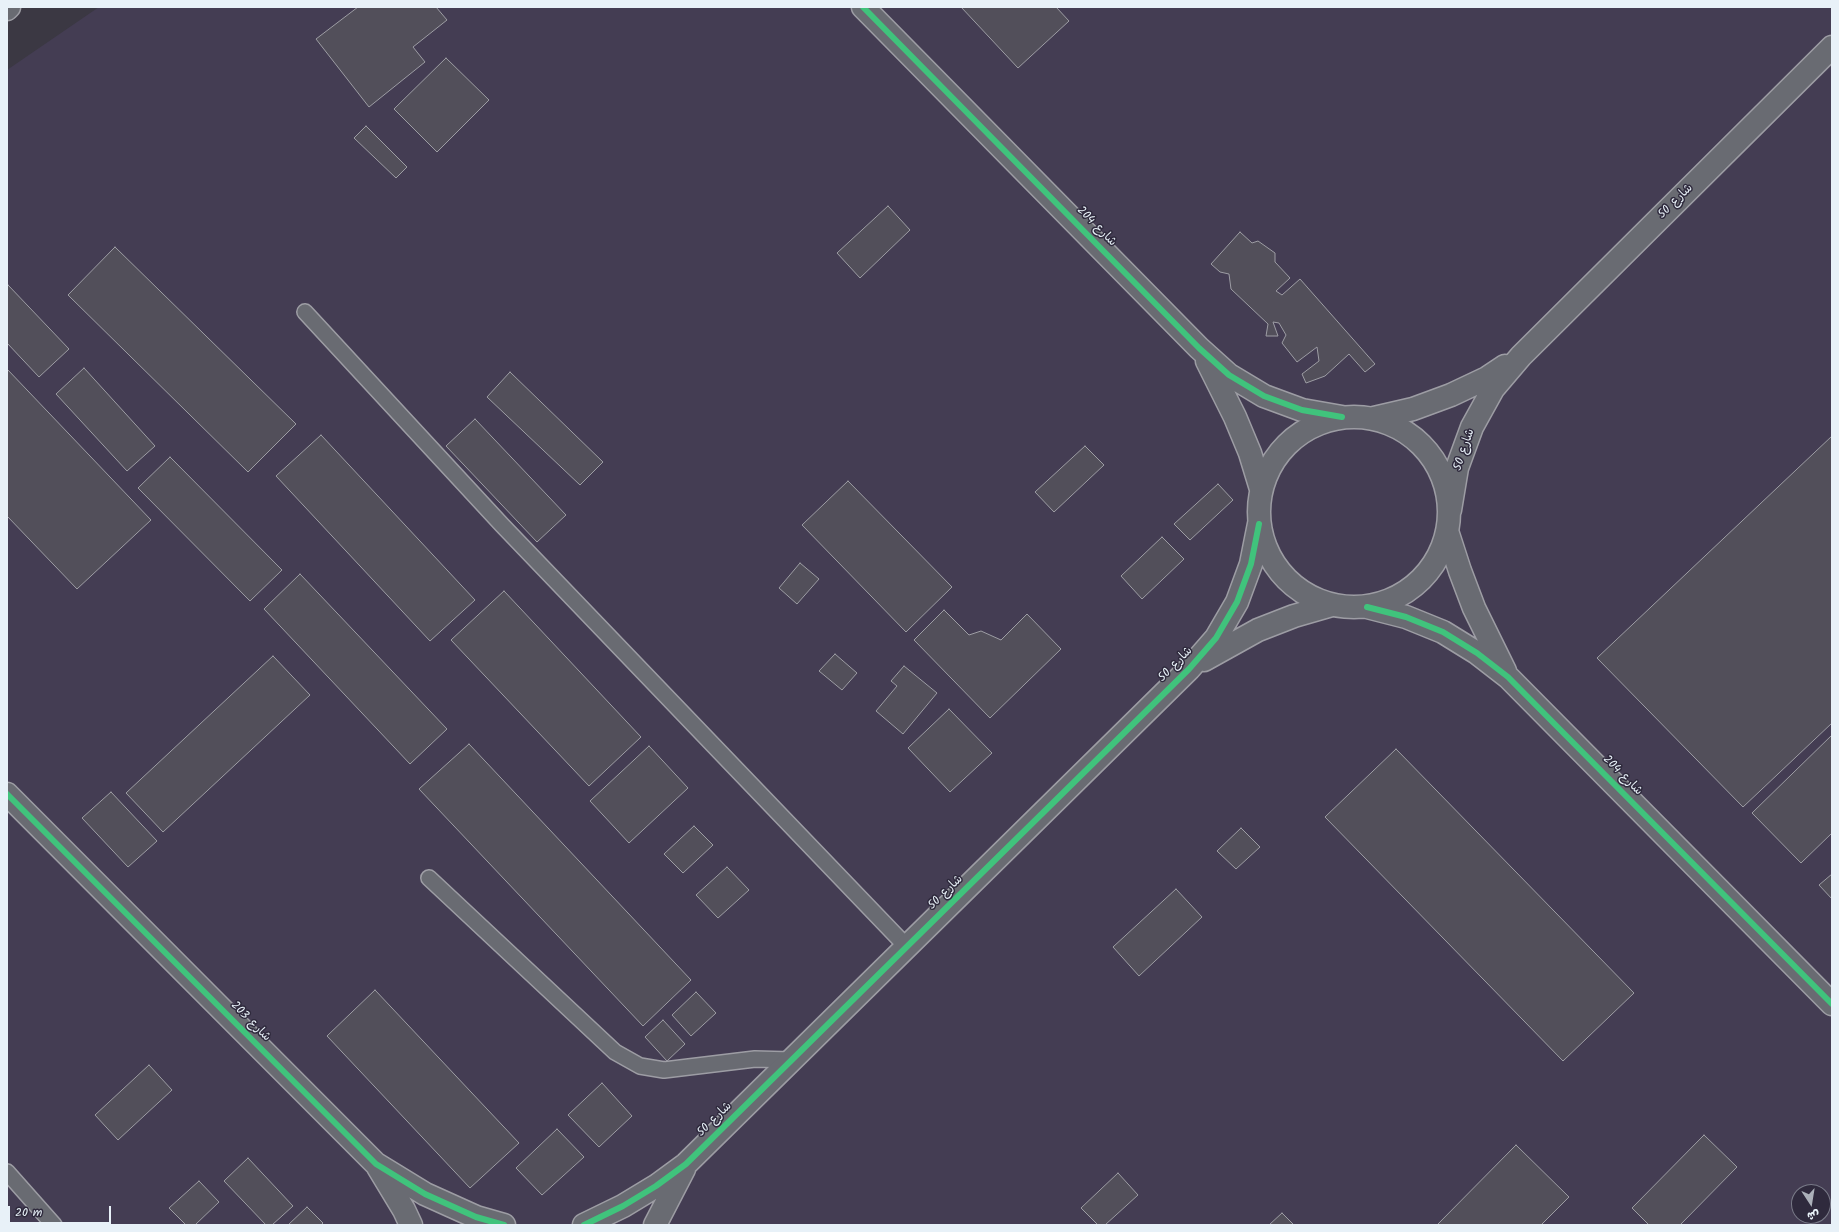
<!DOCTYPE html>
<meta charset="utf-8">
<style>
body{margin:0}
#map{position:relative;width:1839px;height:1232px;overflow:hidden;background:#3b3843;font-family:Kalam,"Playpen Sans Arabic",sans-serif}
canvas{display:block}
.frame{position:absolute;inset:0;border:8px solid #e8f1f8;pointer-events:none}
.north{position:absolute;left:1791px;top:1184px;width:40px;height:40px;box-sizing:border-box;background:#2f2a3d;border:1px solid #797a88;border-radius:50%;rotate:168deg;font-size:11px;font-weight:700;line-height:16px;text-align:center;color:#e8f1f8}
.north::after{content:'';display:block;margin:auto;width:14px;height:18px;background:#abb0b9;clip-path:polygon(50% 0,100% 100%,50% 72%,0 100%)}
.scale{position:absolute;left:8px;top:1206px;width:103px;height:18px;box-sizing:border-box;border:2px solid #e8f1f8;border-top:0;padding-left:5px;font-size:12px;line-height:14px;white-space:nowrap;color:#e8f1f8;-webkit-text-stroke:3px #2f2a3d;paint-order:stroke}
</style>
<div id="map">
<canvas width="1839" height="1232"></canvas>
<div class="frame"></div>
<div class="north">ش</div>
<div class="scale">20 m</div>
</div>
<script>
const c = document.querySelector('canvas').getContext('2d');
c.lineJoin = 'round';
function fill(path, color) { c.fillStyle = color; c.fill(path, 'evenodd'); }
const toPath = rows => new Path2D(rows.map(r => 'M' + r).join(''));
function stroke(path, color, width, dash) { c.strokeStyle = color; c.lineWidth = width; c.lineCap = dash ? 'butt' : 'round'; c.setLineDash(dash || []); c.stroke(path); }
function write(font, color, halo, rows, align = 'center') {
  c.font = font + ' Kalam,"Playpen Sans Arabic",sans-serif'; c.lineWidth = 3; c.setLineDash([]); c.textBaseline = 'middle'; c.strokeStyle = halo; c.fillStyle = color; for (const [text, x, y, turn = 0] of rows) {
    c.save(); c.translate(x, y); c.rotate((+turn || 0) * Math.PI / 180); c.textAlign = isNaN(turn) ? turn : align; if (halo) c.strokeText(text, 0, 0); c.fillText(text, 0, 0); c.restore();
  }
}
fill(toPath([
 [99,7,1832,7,1832,1225,7,1225,7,70],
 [1799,1192,1823,1192,1823,1216,1799,1216]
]), '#443d53');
const building = toPath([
 [358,7,436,7,447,20,413,47,425,62,369,107,316,39,358,7],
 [961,7,1056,7,1069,21,1018,68,961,7],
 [446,58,489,100,437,152,394,109,446,58],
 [366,126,407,167,396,178,354,138,366,126],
 [888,206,910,230,860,278,837,253,888,206],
 [1240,232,1252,243,1258,241,1275,253,1275,262,1290,278,1276,291,1282,295,1300,279,1375,364,1365,372,1349,354,1325,376,1306,383,1302,374,1319,361,1317,347,1297,362,1282,343,1286,335,1279,323,1273,322,1278,336,1266,336,1268,324,1231,289,1229,274,1220,272,1211,264,1240,232],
 [115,247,296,424,248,472,68,295,115,247],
 [8,285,69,349,39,377,7,343,7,286,8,285],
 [84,368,155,446,127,471,56,394,84,368],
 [7,369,151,520,77,589,7,516,7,369],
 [510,372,603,462,580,485,487,397,510,372],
 [475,419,566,515,537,542,446,446,475,419],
 [321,435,475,600,430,641,276,476,321,435],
 [1832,436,1832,723,1743,807,1597,658,1832,436],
 [1085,446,1104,465,1054,512,1035,492,1085,446],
 [170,457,282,570,250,601,138,488,170,457],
 [848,481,952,587,906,632,802,525,848,481],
 [1218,484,1233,500,1190,540,1174,524,1218,484],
 [1162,537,1184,559,1142,599,1121,576,1162,537],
 [800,563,819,579,797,604,779,588,800,563],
 [300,574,447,729,410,764,264,609,300,574],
 [504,591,641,737,589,786,451,640,504,591],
 [944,610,969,635,981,631,1001,640,1027,614,1061,649,990,718,914,640,944,610],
 [835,654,857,673,842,690,819,671,835,654],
 [273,656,310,695,163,832,126,793,273,656],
 [904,666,937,693,903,734,876,711,897,686,891,681,904,666],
 [949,709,992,753,950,792,908,748,949,709],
 [1832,735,1832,833,1801,863,1752,813,1832,735],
 [469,744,691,980,643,1026,419,789,469,744],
 [649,746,688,788,629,843,590,801,649,746],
 [1396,749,1634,993,1563,1061,1325,817,1396,749],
 [111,792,157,841,128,867,82,818,111,792],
 [694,826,713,845,683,873,664,854,694,826],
 [1241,828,1260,847,1236,869,1217,851,1241,828],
 [727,867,749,890,718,918,696,895,727,867],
 [1832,874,1832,899,1819,885,1832,874],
 [1176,889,1202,917,1139,976,1113,947,1176,889],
 [375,990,519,1143,470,1188,327,1036,375,990],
 [696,992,716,1013,691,1036,672,1015,696,992],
 [663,1020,685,1044,667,1061,645,1037,663,1020],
 [149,1065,172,1090,118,1140,95,1115,149,1065],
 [602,1083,632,1116,599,1147,568,1115,602,1083],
 [557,1129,584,1157,542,1195,516,1168,557,1129],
 [1704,1135,1737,1167,1680,1225,1649,1225,1632,1208,1704,1135],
 [1516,1145,1569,1197,1541,1225,1437,1225,1516,1145],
 [248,1158,293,1206,272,1225,266,1225,224,1181,248,1158],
 [1118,1173,1138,1195,1105,1225,1098,1225,1081,1208,1118,1173],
 [199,1181,219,1202,195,1225,186,1225,169,1208,199,1181],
 [307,1207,323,1223,321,1225,288,1225,307,1207],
 [1282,1213,1294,1225,1269,1225,1282,1213]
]);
fill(building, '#524f5a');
stroke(building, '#9d9da4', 1);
const lane = toPath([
 [305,312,502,525,907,947],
 [429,878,615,1052,640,1066,664,1070,755,1059,792,1060],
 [7,1172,54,1225]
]);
const street = toPath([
 [863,7,1199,348,1229,375,1264,396,1302,410,1342,417],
 [7,9,9,7],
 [1207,361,1235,417,1250,453,1261,489],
 '1259 512a95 95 0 1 1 190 0a95 95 0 1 1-190 0Z',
 [1374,418,1413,409,1451,395,1487,378,1505,366],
 [1450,510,1457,468,1472,427,1493,389,1521,356,1832,47],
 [1448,534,1460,571,1474,608,1505,671],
 [1367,607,1406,617,1443,632,1477,653,1508,677,1832,1004],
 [1204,660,1258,630,1294,616,1332,605],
 [7,794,376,1164,425,1194,476,1217,504,1225],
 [378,1167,404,1210,411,1225],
 [584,1225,623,1206,656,1186,686,1164,1189,669,1216,638,1237,602,1251,564,1259,524],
 [655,1225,684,1169]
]);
stroke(lane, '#9d9da4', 18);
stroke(street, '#9d9da4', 25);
stroke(lane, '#696b72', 15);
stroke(street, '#696b72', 22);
stroke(toPath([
 [863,7,1199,348,1229,375,1264,396,1302,410,1342,417],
 [1367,607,1406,617,1443,632,1477,653,1508,677,1832,1004],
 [7,794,376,1164,425,1194,476,1217,504,1225],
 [584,1225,623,1206,656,1186,686,1164,1189,669,1216,638,1237,602,1251,564,1259,524]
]), '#40c37c', 6);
write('12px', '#e8f1f8', '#2f2a3d', [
 ["شارع 50",1676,202,-45],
 ["شارع 204",1096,227,45],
 ["شارع 50",1465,450,-72],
 ["شارع 50",1176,665,-46],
 ["شارع 204",1622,776,45],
 ["شارع 50",946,893,-45],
 ["شارع 203",250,1022,45],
 ["شارع 50",715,1120,-45]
]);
</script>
